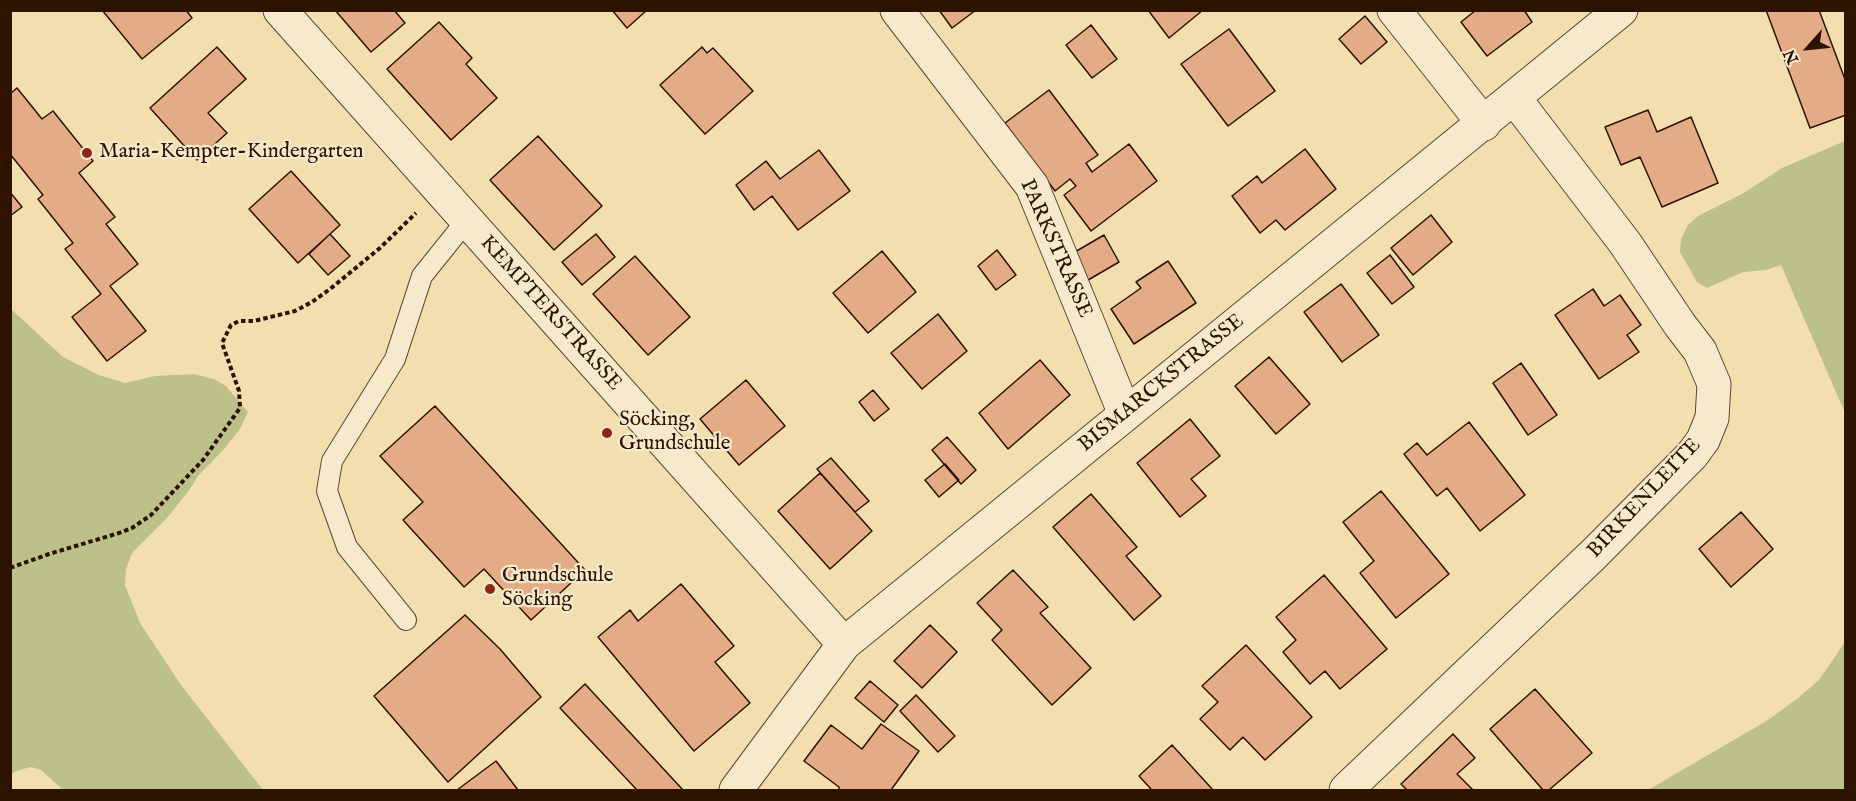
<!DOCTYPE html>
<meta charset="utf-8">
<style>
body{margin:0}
#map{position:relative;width:1856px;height:801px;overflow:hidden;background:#f3deb0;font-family:"IM FELL English",serif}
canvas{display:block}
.frame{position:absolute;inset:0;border:12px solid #2e1200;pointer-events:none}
.north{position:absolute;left:1778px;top:18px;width:60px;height:60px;-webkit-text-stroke:4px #f7eacc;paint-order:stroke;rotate:243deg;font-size:16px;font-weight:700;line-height:24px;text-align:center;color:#2e1200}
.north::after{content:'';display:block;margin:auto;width:21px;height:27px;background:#2e1200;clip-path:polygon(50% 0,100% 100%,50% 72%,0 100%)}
</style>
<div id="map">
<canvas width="1856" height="801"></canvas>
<div class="frame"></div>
<div class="north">N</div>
</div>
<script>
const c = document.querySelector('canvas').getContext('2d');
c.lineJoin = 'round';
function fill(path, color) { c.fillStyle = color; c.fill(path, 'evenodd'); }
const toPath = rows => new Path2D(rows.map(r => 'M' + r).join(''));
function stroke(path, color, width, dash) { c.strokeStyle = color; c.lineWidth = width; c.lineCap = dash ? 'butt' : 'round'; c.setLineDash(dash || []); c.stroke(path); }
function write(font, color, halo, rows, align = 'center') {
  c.font = font + ' "IM FELL English",serif'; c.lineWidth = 4.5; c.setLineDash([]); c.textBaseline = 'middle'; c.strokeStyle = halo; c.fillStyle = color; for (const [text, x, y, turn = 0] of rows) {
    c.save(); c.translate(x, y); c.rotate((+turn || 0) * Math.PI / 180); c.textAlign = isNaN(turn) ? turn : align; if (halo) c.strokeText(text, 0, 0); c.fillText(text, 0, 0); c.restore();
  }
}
fill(toPath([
 [1845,141,1845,413,1781,265,1766,270,1743,272,1707,288,1697,282,1680,252,1681,239,1688,225,1698,216,1742,194,1782,168],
 [11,309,63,357,99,375,125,383,155,376,194,374,214,379,226,386,248,412,240,429,225,448,198,476,190,489,167,518,132,553,126,569,125,585,140,623,181,685,263,790,63,790,41,770,31,767,19,770,11,774],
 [1845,642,1845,790,1648,790,1768,720,1798,698,1819,680]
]), '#bcc18a');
const building = toPath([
 [102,10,186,10,192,18,142,59,102,10],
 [335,10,394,10,405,23,371,52,335,10],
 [612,10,647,10,627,28,612,10],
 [939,10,976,10,952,28,939,10],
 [1148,10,1203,10,1169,38,1148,10],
 [1476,10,1524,10,1532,22,1487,56,1461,22,1476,10],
 [1766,10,1819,10,1846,82,1846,115,1810,128,1766,10],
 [1365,16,1387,42,1361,64,1339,39,1365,16],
 [439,22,472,58,466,64,497,98,451,140,387,69,439,22],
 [1091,25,1117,59,1092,78,1066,45,1091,25],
 [1229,29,1275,91,1228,126,1181,64,1229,29],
 [217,47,246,79,208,113,227,133,197,160,150,108,217,47],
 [702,47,707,53,713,48,753,91,705,134,660,85,702,47],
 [17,88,42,119,53,111,93,161,79,173,115,217,106,224,138,264,110,286,146,331,107,361,72,317,101,294,65,249,73,243,38,199,43,195,10,154,10,94,17,88],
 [1049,90,1098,155,1086,163,1092,172,1129,144,1157,181,1091,231,1064,195,1076,186,1070,179,1055,191,1005,123,1049,90],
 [1648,110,1657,132,1691,117,1718,183,1662,207,1640,157,1621,165,1605,127,1648,110],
 [538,136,602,206,554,250,490,180,538,136],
 [1305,149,1336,189,1285,230,1276,220,1260,233,1232,196,1257,176,1262,183,1305,149],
 [819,150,850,191,798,230,772,196,754,210,736,185,766,161,780,179,819,150],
 [291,171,340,225,298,263,249,209,291,171],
 [10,192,22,207,10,216,10,192],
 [1431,215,1452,242,1413,275,1391,248,1431,215],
 [330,234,350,256,328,275,309,254,330,234],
 [596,234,615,257,582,285,562,262,596,234],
 [1104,235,1119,262,1083,283,1068,256,1104,235],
 [997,250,1016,275,996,290,978,266,997,250],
 [882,251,916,292,868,333,833,293,882,251],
 [1390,255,1414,287,1392,304,1367,273,1390,255],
 [635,256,690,317,648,355,593,294,635,256],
 [1168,261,1196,303,1134,344,1111,309,1141,288,1136,282,1168,261],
 [1341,284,1379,335,1342,362,1304,312,1341,284],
 [1593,289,1604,306,1620,295,1641,325,1627,335,1639,352,1599,379,1555,315,1593,289],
 [938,314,967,351,922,389,891,353,938,314],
 [1269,357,1310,404,1276,434,1235,386,1269,357],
 [1040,360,1070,395,1008,449,979,413,1040,360],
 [1521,363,1557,415,1528,435,1493,383,1521,363],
 [746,380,785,426,739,465,700,419,746,380],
 [873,390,889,409,874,421,859,402,873,390],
 [435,406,585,570,531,620,484,569,464,587,403,520,423,502,380,456,435,406],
 [1190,419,1220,456,1191,479,1206,496,1180,517,1137,463,1190,419],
 [1469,422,1525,495,1480,531,1447,488,1437,496,1404,454,1417,443,1427,455,1469,422],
 [947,437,976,470,961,484,932,450,947,437],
 [831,458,869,501,855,512,817,469,831,458],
 [945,464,959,480,939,497,925,480,945,464],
 [820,473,872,531,830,569,778,511,820,473],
 [1381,491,1449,574,1396,618,1360,573,1374,561,1343,522,1381,491],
 [1091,494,1137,547,1126,556,1161,596,1134,620,1053,527,1091,494],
 [1741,512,1773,549,1731,587,1699,549,1741,512],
 [1013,570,1048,607,1040,613,1091,668,1052,705,992,640,1002,630,977,603,1013,570],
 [1324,575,1387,649,1340,689,1325,671,1310,684,1283,652,1296,640,1276,617,1324,575],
 [681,584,734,646,715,662,750,703,694,751,598,637,630,610,638,621,681,584],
 [465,615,500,649,541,697,448,782,374,696,465,615],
 [930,625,957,652,922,688,894,661,930,625],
 [1246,645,1312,717,1265,760,1243,737,1230,750,1200,719,1218,702,1202,686,1246,645],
 [870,681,898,705,884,722,855,698,870,681],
 [585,684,683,790,637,790,560,708,585,684],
 [1535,689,1592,753,1549,790,1543,790,1490,729,1535,689],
 [916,695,955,736,938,752,900,711,916,695],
 [881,724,919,751,891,790,839,790,839,787,804,761,831,725,862,749,881,724],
 [1453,734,1475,758,1457,774,1473,790,1407,790,1401,784,1453,734],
 [1172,745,1213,790,1148,790,1151,789,1139,776,1172,745],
 [496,761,518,790,457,790,496,761]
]);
fill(building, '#e3ac86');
stroke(building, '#2e1200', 1.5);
const lane = toPath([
 [406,620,347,547,327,491,332,461,395,359,422,276,467,220]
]);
const street = toPath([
 [280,10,844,644],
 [897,10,1032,186,1125,414],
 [1394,10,1484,124],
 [736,790,844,644,1621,10],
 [1346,790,1595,553,1692,455,1703,440,1712,418,1714,384,1700,351,1680,325,1625,243,1515,99]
]);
stroke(lane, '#5f452c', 22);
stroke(street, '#5f452c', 35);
stroke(toPath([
 [10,568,49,554,119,533,132,528,151,515,203,460,240,408,239,391,222,343,231,325,239,321,254,321,295,311,312,302,330,289,380,248,416,213]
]), '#2e1200', 4, [4.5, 3]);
stroke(lane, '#f7eacc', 20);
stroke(street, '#f7eacc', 33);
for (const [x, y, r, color] of [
 [87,153,6,"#8f2418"],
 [607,433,6,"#8f2418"],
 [490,589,6,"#8f2418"]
]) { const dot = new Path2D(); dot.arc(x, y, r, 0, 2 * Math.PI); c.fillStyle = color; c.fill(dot); stroke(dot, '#f7eacc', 2); }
write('21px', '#2e1200', '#f7eacc', [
 ["Maria-Kempter-Kindergarten",99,153],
 ["Söcking,",619,421],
 ["Grundschule",619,445],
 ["Grundschule",502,577],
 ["Söcking",502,601]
], 'left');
write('21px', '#2e1200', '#f7eacc', [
 ["PARKSTRASSE",1055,249,66],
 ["KEMPTERSTRASSE",550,314,48],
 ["BISMARCKSTRASSE",1162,384,-39],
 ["BIRKENLEITE",1645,499,-47]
]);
</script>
